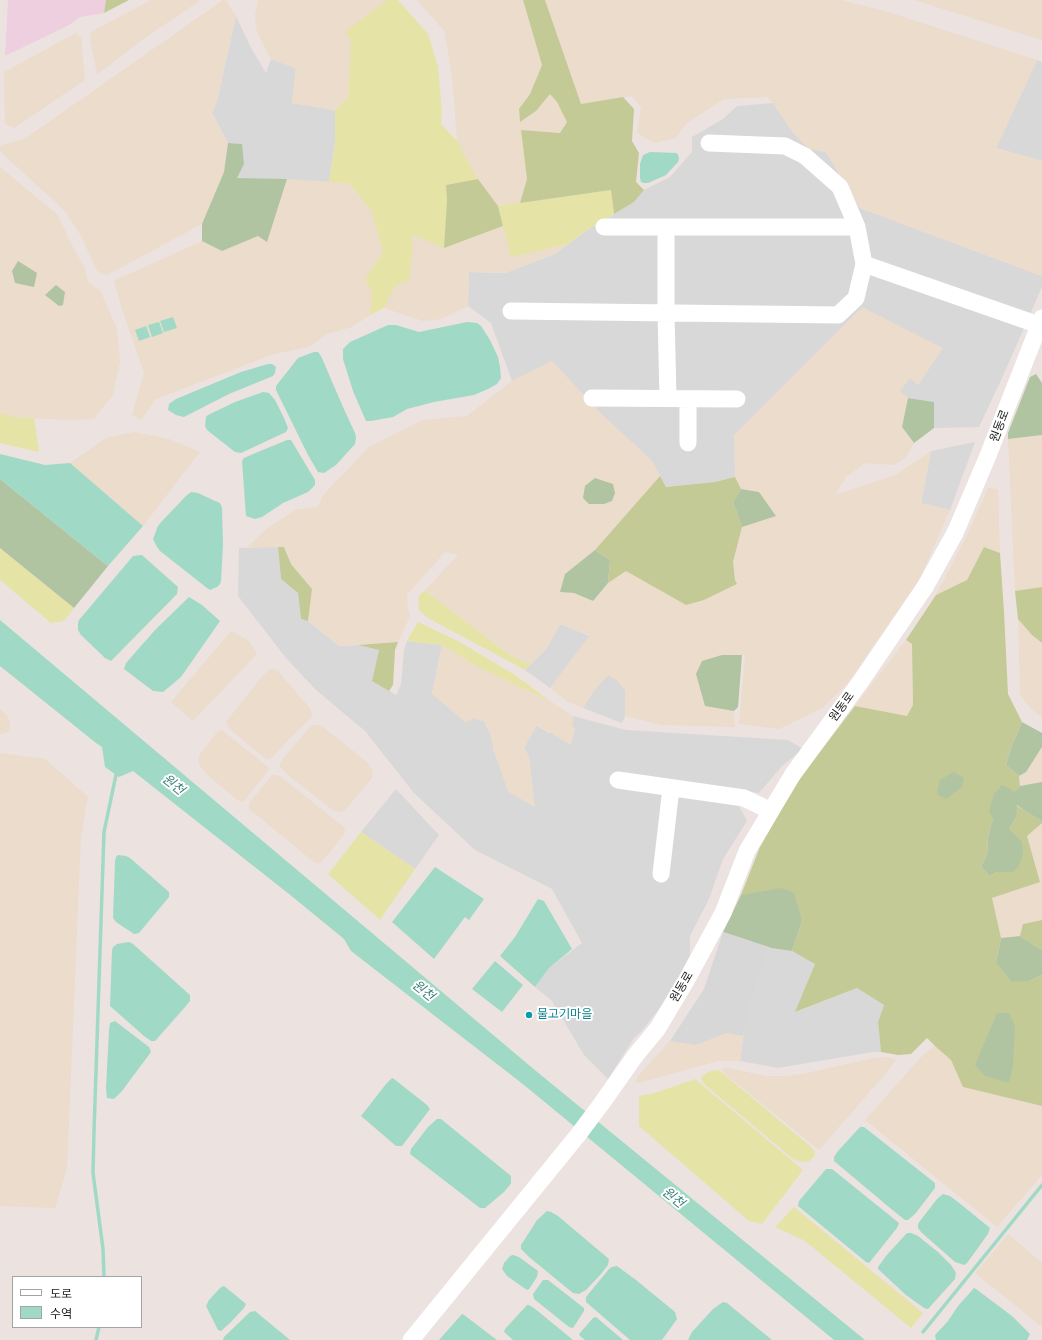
<!DOCTYPE html>
<meta charset="utf-8">
<style>
body{margin:0}
#map{position:relative;width:1042px;height:1340px;overflow:hidden;background:#ece2e0;font-family:Helvetica,"Noto Sans KR",sans-serif}
canvas{display:block}
.legend{position:absolute;left:12px;top:1276px;width:130px;height:52px;box-sizing:border-box;background:#fff;border:1px solid #a4a4a4;margin:0;padding:5px 7px;list-style:none;font-size:12px;color:#1b1b1b}
.legend li{display:flex;align-items:center;gap:8px;height:20px}
.legend b{width:20px;border:1px solid #a4a4a4}
</style>
<div id="map">
<canvas width="1042" height="1340"></canvas>
<ul class="legend">
<li><b style="height:5px;background:#fff"></b>도로</li>
<li><b style="height:11px;background:#a1d9c7"></b>수역</li>
</ul>
</div>
<script>
const c = document.querySelector('canvas').getContext('2d');
c.lineJoin = 'round';
function fill(path, color) { c.fillStyle = color; c.fill(path, 'evenodd'); }
const toPath = rows => new Path2D(rows.map(r => 'M' + r).join(''));
function stroke(path, color, width, dash) { c.strokeStyle = color; c.lineWidth = width; c.lineCap = dash ? 'butt' : 'round'; c.setLineDash(dash || []); c.stroke(path); }
function write(font, color, halo, rows, align = 'center') {
  c.font = font + ' Helvetica,"Noto Sans KR",sans-serif'; c.lineWidth = 4; c.setLineDash([]); c.textBaseline = 'middle'; c.strokeStyle = halo; c.fillStyle = color; for (const [text, x, y, turn = 0] of rows) {
    c.save(); c.translate(x, y); c.rotate((+turn || 0) * Math.PI / 180); c.textAlign = isNaN(turn) ? turn : align; if (halo) c.strokeText(text, 0, 0); c.fillText(text, 0, 0); c.restore();
  }
}
fill(toPath([
 [236,16,250,46,266,73,271,59,296,68,292,103,335,110,335,143,329,182,236,178,242,144,228,143,212,113,217,101],
 [1037,60,1042,62,1042,161,996,148],
 [773,103,794,134,826,152,860,208,1042,276,1042,287,1002,378,979,427,934,428,934,402,908,398,899,391,910,378,918,385,942,348,735,435,735,477,715,482,666,487,651,460,600,413,552,361,512,381,491,323,468,306,469,272,505,273,555,254,584,232,634,202,644,190,670,177,692,152,692,137,723,119,737,106],
 [975,442,950,510,921,503,931,451],
 [278,547,281,579,298,593,301,619,308,621,339,646,358,645,379,650,372,681,396,695,401,684,404,650,407,641,442,645,432,694,473,718,484,721,491,735,494,752,534,807,529,757,524,748,536,725,549,733,572,725,573,716,626,730,788,740,803,749,782,766,759,793,740,790,738,804,747,821,723,859,709,899,690,936,690,965,662,1005,640,1033,634,1038,608,1079,584,1055,552,1001,535,987,549,968,582,943,552,889,475,850,414,793,365,731,316,690,286,658,238,596,239,548],
 [560,624,590,636,550,688,525,670,547,648],
 [608,675,617,680,625,690,625,716,622,723,583,708,595,689],
 [396,789,439,835,415,869,361,832],
 [771,948,792,951,815,964,796,1012,857,988,884,1005,878,1022,881,1052,873,1052,778,1068,740,1061,745,1025,754,991]
]), '#d9d8d8');
fill(toPath([
 [8,0,106,0,104,13,80,17,69,25,5,56]
]), '#edcfdf');
fill(toPath([
 [151,0,201,0,143,39,106,68,97,74,90,39,91,32],
 [223,0,226,0,236,16,217,101,212,113,228,143,224,172,202,224,107,275,97,271,81,236,64,210,4,155,0,150,0,146,26,138],
 [258,0,387,0,351,41,348,98,335,110,292,103,296,68,271,59,257,32,255,16],
 [417,0,523,0,542,65,530,94,519,109,520,122,536,111,550,93,557,102,567,122,560,133,521,130,527,179,520,203,498,206,474,173,457,141,453,86,445,32],
 [545,0,841,0,885,11,1037,60,996,148,1042,161,1042,276,860,208,826,152,809,149,794,134,773,103,767,97,724,99,687,123,675,138,654,143,637,133,641,107,632,96,581,104],
 [914,0,1042,0,1042,40],
 [76,33,81,38,85,80,14,128,5,124,4,72],
 [0,167,58,215,69,240,85,268,88,282,100,290,117,329,120,362,113,394,94,419,65,420,13,417,0,413],
 [287,179,349,183,372,212,383,252,365,279,372,292,370,315,352,327,327,334,309,347,274,354,156,399,141,420,132,415,144,373,121,306,114,281,202,241,222,251,258,236,267,241],
 [503,226,511,257,568,244,555,254,505,273,469,272,468,306,441,319,423,321,384,308,412,252,412,234,464,241],
 [862,307,943,348,918,385,910,378,900,391,908,398,902,427,914,443,905,458,895,465,865,463,846,477,835,495,895,475,931,451,921,503,950,510,920,578,847,684,822,708,779,729,739,724,745,655,742,655,705,706,734,711,735,727,661,725,625,716,625,690,617,680,608,675,595,689,583,708,567,701,550,688,590,635,560,624,547,648,532,663,526,663,510,655,471,626,425,590,458,555,445,552,407,595,408,609,410,616,398,642,339,646,308,621,312,589,291,564,284,547,246,548,269,527,295,510,318,507,323,495,369,447,423,420,467,416,512,381,552,361,600,413,651,460,660,476,595,550,565,574,574,593,593,601,608,583,626,571,686,605,704,600,737,584,735,580,733,562,742,527,775,515,759,492,741,489,735,477,734,435],
 [134,432,169,439,200,452,143,526,70,463,106,438],
 [1042,435,1042,587,1015,591,1008,439],
 [988,488,998,489,1000,553,984,547,967,580,936,595,969,531],
 [1018,619,1032,635,1042,643,1042,717,1031,709,1020,694],
 [231,631,249,641,257,654,193,721,171,702],
 [906,640,912,643,913,705,907,716,855,706],
 [442,645,478,667,550,701,573,716,572,725,575,728,571,745,537,725,524,748,529,757,535,807,508,792,494,752,491,735,484,721,473,718,466,723,432,694],
 [273,669,277,670,306,704,310,708,312,715,310,719,286,742,271,759,267,759,262,756,230,729,226,722,260,679,268,670],
 [0,709,7,715,10,722,9,732,0,734],
 [313,725,322,726,367,762,373,771,372,778,346,809,341,812,334,811,289,776,280,767,280,764,284,757,310,727],
 [222,730,269,768,268,771,243,802,237,800,209,776,200,766,198,759,200,754,218,731],
 [1042,747,1042,782,1020,786,1019,776,1026,772],
 [0,753,45,759,88,797,81,836,67,1168,55,1208,0,1206],
 [272,775,276,775,281,777,344,827,345,833,331,851,320,863,315,863,249,809,249,803],
 [1042,823,1042,920,1023,924,1020,936,1001,938,992,898,1040,882,1027,836],
 [727,1033,743,1036,740,1061,718,1061,646,1081,635,1083,639,1075,670,1041,696,1045],
 [935,1046,951,1060,963,1087,1042,1106,1042,1175,997,1227,865,1120,923,1055],
 [887,1057,894,1059,895,1061,887,1072,819,1150,724,1073,722,1069,728,1068,766,1076,787,1076,807,1073,874,1058],
 [1008,1234,1042,1263,1042,1327,975,1273]
]), '#ebdccb');
fill(toPath([
 [387,0,398,0,428,34,438,66,442,112,441,124,457,141,474,173,478,179,446,185,447,200,444,248,412,234,412,252,409,281,395,286,384,308,370,315,372,292,365,279,383,252,372,212,349,183,329,182,335,143,335,110,348,98,351,41,345,32],
 [611,190,614,214,584,232,568,244,511,257,498,206],
 [0,413,13,417,34,418,39,452,0,443],
 [0,548,74,608,64,621,51,623,0,580],
 [425,590,471,626,510,655,526,663,532,663,525,670,428,618,419,610,418,597],
 [418,622,458,641,515,675,550,701,478,667,442,645,407,641],
 [361,832,415,869,380,920,328,874],
 [716,1070,720,1071,810,1146,815,1152,815,1155,810,1161,802,1162,793,1159,704,1084,701,1079,702,1076,710,1071],
 [695,1079,803,1170,762,1224,749,1221,639,1126,639,1096,655,1093],
 [794,1207,923,1313,911,1328,805,1241,775,1227]
]), '#e6e3a7');
fill(toPath([
 [106,0,129,0,104,13],
 [523,0,545,0,581,104,623,97,634,109,632,141,639,153,636,182,644,190,634,202,614,214,611,190,520,203,527,179,521,130,560,133,567,122,557,102,550,94,536,111,520,122,519,109,530,94,542,65],
 [478,179,498,206,503,226,444,248,447,200,446,185],
 [660,476,666,487,715,482,735,477,741,489,733,502,742,527,733,562,735,580,737,584,704,600,686,605,626,571,608,583,610,560,595,550],
 [278,547,284,547,291,564,312,589,308,621,301,619,298,593,281,579],
 [984,547,1000,553,1004,612,1008,694,1022,722,1011,748,1006,765,1019,776,1020,786,991,825,988,838,987,855,981,866,989,876,997,872,1013,872,1009,829,1016,818,1016,805,1026,812,1042,821,1042,823,1027,836,1040,882,992,898,1001,938,996,962,1029,981,1042,975,1042,1106,963,1087,951,1060,935,1046,927,1038,911,1054,898,1055,881,1052,878,1022,884,1005,857,988,795,1012,815,964,792,951,802,921,741,895,760,847,796,784,823,748,855,706,907,716,913,705,912,644,906,640,936,595,967,580],
 [1042,587,1042,643,1032,635,1018,619,1015,591],
 [398,642,395,650,393,685,389,691,372,681,379,650,358,645],
 [1042,920,1042,953,1042,950,1020,936,1023,924]
]), '#c3ca96');
fill(toPath([
 [228,143,242,144,244,164,237,178,287,179,267,242,258,236,222,251,202,241,202,224,224,172],
 [18,261,37,273,34,287,15,283,12,271],
 [56,285,65,292,63,305,59,306,45,295],
 [1036,374,1042,383,1042,435,1008,439,1008,433,1030,377],
 [908,398,934,402,934,428,914,443,902,427],
 [595,478,613,484,615,493,612,501,604,504,589,504,583,498,585,486],
 [0,479,108,566,74,608,0,548],
 [741,489,759,492,776,516,742,527,733,502],
 [595,550,610,560,608,583,593,601,574,593,560,592,565,574],
 [722,655,742,655,738,707,734,711,705,706,696,674,702,661],
 [1022,722,1042,733,1042,747,1026,772,1019,776,1006,765,1011,748],
 [954,772,964,778,962,787,946,799,937,794,940,780],
 [1042,782,1042,821,1026,812,1017,805,1016,818,1009,829,1022,842,1023,854,1019,866,1013,872,997,872,989,876,981,866,987,855,988,838,991,825,994,820,989,811,994,794,1002,785,1011,789,1014,793,1020,786],
 [782,888,794,893,802,921,792,951,771,948,723,932,741,895],
 [1020,936,1042,950,1042,975,1029,981,1012,982,996,962,1001,938],
 [997,1013,1009,1013,1015,1026,1013,1065,1009,1083,985,1076,975,1065]
]), '#b0c4a2');
fill(toPath([
 [723,932,771,948,754,991,743,1036,727,1033,696,1045,670,1041,704,989]
]), '#d7d7d7');
fill(toPath([
 [650,152,677,153,679,158,678,162,666,175,648,183,644,183,641,182,640,178,640,164,643,155],
 [173,317,177,328,164,332,160,321],
 [159,322,163,333,152,337,148,325],
 [467,322,477,323,481,326,490,340,498,357,500,367,501,378,497,384,488,389,474,395,434,402,407,409,393,417,371,421,366,421,353,391,343,359,343,349,350,342,388,325,396,325,419,332],
 [146,326,150,337,139,341,135,330],
 [314,352,318,352,321,356,343,407,355,433,356,438,355,444,336,465,324,473,318,472,308,455,276,390,276,386,298,358],
 [268,364,272,364,276,367,275,373,273,376,229,394,184,417,176,415,168,410,169,404,176,399,241,372],
 [263,392,269,393,275,400,284,418,288,428,286,432,241,453,235,452,207,430,205,426,206,417,208,415,235,402],
 [287,440,291,440,315,480,315,485,308,492,283,503,262,517,255,519,246,516,242,461,244,458,253,454],
 [0,454,45,465,70,463,143,526,108,566,0,479],
 [191,492,198,493,215,501,220,503,222,508,223,544,221,581,220,584,217,587,210,590,207,588,160,551,157,547,153,539,158,526,163,520,186,496],
 [142,555,178,587,177,594,111,661,105,658,81,635,78,630,78,623,79,620,133,556],
 [189,597,202,605,220,621,181,677,163,692,153,691,124,669,126,663,155,630],
 [0,620,536,1071,865,1340,834,1340,524,1085,351,951,344,939,289,894,133,771,119,777,105,767,102,747,96,743,0,666],
 [118,855,126,856,130,858,169,892,169,897,139,933,134,934,116,922,113,918,115,862,116,857],
 [435,867,484,899,469,920,465,917,434,959,392,922],
 [538,899,544,901,572,949,549,968,535,987,500,956,515,937],
 [129,942,133,944,190,995,190,1001,186,1006,155,1041,151,1041,144,1036,110,1006,112,950,113,947,117,944],
 [495,961,523,985,502,1012,472,989],
 [115,1021,149,1047,151,1052,122,1091,114,1099,107,1098,106,1088,109,1030,110,1023],
 [392,1078,394,1079,427,1105,430,1109,402,1146,396,1146,361,1116,386,1084],
 [437,1119,441,1119,511,1176,511,1183,509,1186,504,1192,485,1208,480,1208,410,1154,411,1149,428,1127],
 [860,1127,864,1127,873,1134,935,1183,935,1188,915,1214,908,1220,905,1220,890,1208,834,1161,834,1157,838,1151],
 [826,1169,832,1169,837,1173,899,1223,897,1228,869,1263,866,1262,798,1206,799,1201],
 [943,1194,950,1196,958,1202,990,1228,988,1234,967,1263,964,1265,955,1262,921,1232,918,1228,918,1224,920,1221,937,1199],
 [547,1211,551,1212,558,1216,609,1259,608,1265,601,1274,586,1290,579,1294,573,1293,529,1257,521,1249,521,1245,523,1242,537,1220],
 [907,1233,911,1233,918,1236,938,1252,951,1265,956,1273,955,1279,928,1309,924,1308,906,1295,878,1269,878,1267,886,1256],
 [513,1255,519,1257,538,1271,537,1277,529,1289,527,1290,507,1276,502,1269,504,1263,510,1256],
 [617,1266,636,1280,675,1312,677,1319,662,1340,630,1340,586,1302,586,1297,609,1269,612,1267],
 [543,1280,548,1280,584,1308,584,1311,573,1328,569,1327,534,1299,533,1294],
 [224,1286,245,1303,246,1304,244,1308,230,1323,221,1331,218,1330,206,1306,209,1300,221,1287],
 [974,1288,976,1289,1012,1316,1030,1334,1027,1340,936,1340,935,1335,948,1321,958,1306],
 [723,1302,727,1303,772,1340,688,1340,692,1332,713,1309],
 [527,1305,529,1305,534,1308,573,1340,513,1340,504,1332,505,1329],
 [255,1311,290,1340,223,1340,224,1337,250,1312],
 [462,1314,464,1315,497,1340,439,1340],
 [596,1317,623,1340,585,1340,580,1336,579,1334,593,1318]
]), '#a1d9c7');
stroke(toPath([
 [104,1277,103,1249,93,1173,94,1131,104,832,117,770],
 [923,1332,1042,1185],
 [96,1340,99,1327]
]), '#a1d9c7', 3.5);
stroke(toPath([
 [709,143,785,146,805,156,840,187,857,227,864,264,1039,325],
 [604,227,857,227],
 [666,227,666,313,668,398],
 [511,311,838,315,856,298,864,264],
 [592,398,737,399],
 [688,399,688,443],
 [618,780,744,798,771,811],
 [661,874,671,788],
 [411,1340,578,1135,602,1103,635,1056,658,1028,686,981,723,913,747,851,793,774,861,681,925,587,955,533,987,458,1042,318]
]), '#fff', 17);
for (const [x, y, r, color] of [
 [529,1015,4,"#0f9aa8"]
]) { const dot = new Path2D(); dot.arc(x, y, r, 0, 2 * Math.PI); c.fillStyle = color; c.fill(dot); stroke(dot, '#fff', 1.5); }
write('12px', '#1b1b1b', '#fff', [
 ["원동로",1000,426,-69],
 ["원동로",842,707,-54],
 ["원동로",682,987,-60]
]);
write('12px', '#0d838f', '#fff', [
 ["물고기마을",537,1015]
], 'left');
write('italic 13px', '#3c817d', '#fff', [
 ["원천",173,785,39],
 ["원천",423,991,39],
 ["원천",673,1198,39]
]);
</script>
